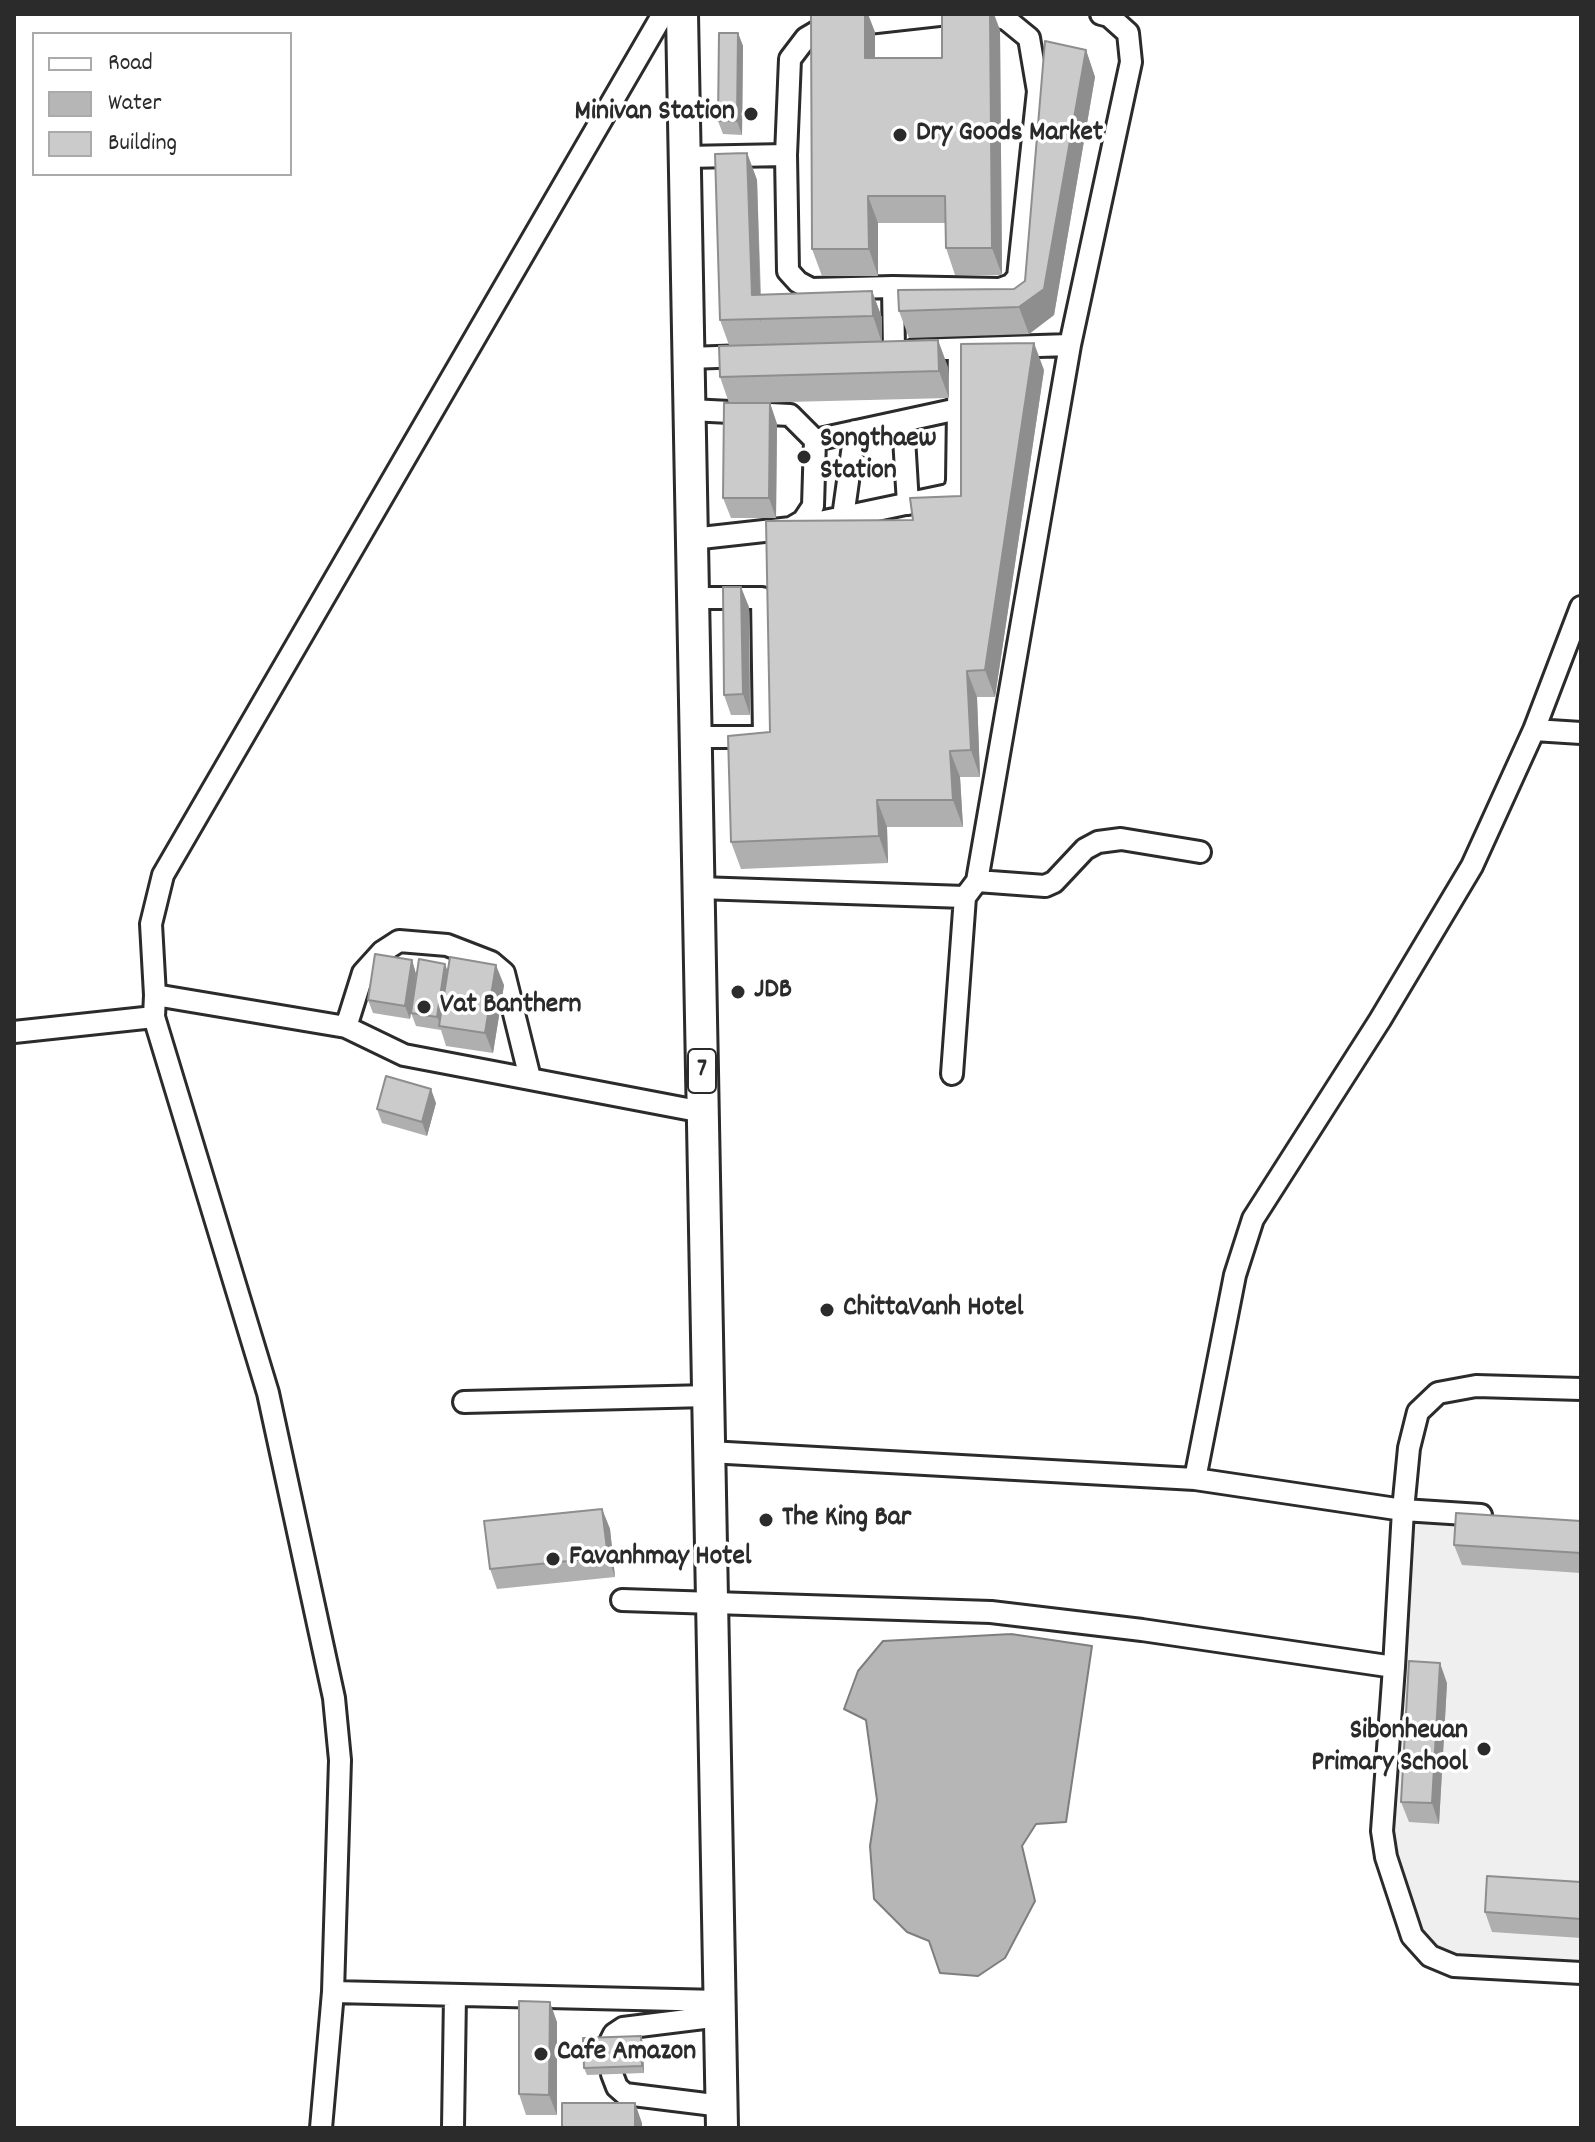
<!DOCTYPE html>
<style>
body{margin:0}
#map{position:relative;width:1595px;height:2142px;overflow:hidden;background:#fff;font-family:Dekko,sans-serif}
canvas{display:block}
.frame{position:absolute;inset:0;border:16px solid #2b2b2b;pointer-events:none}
.legend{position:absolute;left:32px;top:32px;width:260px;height:144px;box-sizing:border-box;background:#fff;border:2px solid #aaa;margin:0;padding:10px 14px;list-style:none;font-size:24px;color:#2b2b2b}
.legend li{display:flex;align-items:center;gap:16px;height:40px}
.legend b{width:40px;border:2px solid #aaa}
</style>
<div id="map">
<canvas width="1595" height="2142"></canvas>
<div class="frame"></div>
<ul class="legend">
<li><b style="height:10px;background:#fff"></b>Road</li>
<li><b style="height:22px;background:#b6b6b6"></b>Water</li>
<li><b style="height:22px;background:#cbcbcb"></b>Building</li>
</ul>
</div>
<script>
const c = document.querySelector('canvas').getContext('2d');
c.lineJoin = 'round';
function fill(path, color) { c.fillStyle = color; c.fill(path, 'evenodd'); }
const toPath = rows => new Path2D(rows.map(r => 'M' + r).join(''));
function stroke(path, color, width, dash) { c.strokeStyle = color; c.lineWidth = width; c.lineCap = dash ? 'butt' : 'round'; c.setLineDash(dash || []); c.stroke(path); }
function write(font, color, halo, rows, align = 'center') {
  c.font = font + ' Dekko,sans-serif'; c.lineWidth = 7; c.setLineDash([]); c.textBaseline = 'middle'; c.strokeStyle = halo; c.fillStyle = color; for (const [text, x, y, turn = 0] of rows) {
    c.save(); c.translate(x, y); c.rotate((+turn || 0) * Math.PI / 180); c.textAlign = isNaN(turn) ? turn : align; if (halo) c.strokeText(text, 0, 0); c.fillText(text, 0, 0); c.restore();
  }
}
fill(toPath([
 [1403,1510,1581,1522,1581,1973,1430,1956,1386,1857]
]), '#efefef');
const water = toPath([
 [1011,1634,1092,1646,1066,1822,1036,1824,1022,1846,1035,1901,1005,1958,978,1976,940,1973,929,1941,907,1932,874,1899,870,1846,877,1800,866,1720,844,1709,858,1671,883,1641,1011,1634]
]);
fill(water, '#b6b6b6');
stroke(water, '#7e7e7e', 2);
const minor = toPath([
 [948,14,823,28,806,38,790,59,786,155,788,271,798,282,811,289,893,287,1000,289,1011,285,1018,277,1038,91,1029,38,1007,20,991,14],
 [685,157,786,155],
 [893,287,894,351],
 [914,350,1070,345],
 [688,358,746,356],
 [690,410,790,415,815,440,958,409,959,349],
 [903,421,908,504],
 [843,517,855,431],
 [801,526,948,495,955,490,957,481,958,409],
 [692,539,791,528,803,521,813,506,815,440],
 [693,598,762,598,764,737,696,737],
 [1534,730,1581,733],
 [977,881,1045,886,1054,882,1085,849,1098,842,1121,839,1200,852],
 [699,888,965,897,977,881,1070,345,1131,62,1128,33,1109,16,1101,14],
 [155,995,346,1027,404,1055,703,1112],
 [346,1027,363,973,382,952,399,941,447,945,491,962,504,973,530,1078],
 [14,1032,154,1017],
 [952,1074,965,897],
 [464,1402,708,1396],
 [709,1452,1195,1479,1403,1510,1409,1448,1418,1412,1438,1393,1476,1386,1581,1389],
 [1195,1479,1235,1275,1253,1219,1380,1020,1472,866,1534,730,1581,607],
 [622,1600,991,1612,1142,1630,1394,1667,1403,1510,1481,1515],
 [1394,1667,1382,1831,1386,1857,1412,1936,1430,1956,1454,1966,1581,1973],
 [333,1992,720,2001],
 [720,2016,623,2028,614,2034,609,2044,612,2074,617,2087,625,2094,722,2106],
 [321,2128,333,1992,340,1760,334,1698,268,1393,154,1017,155,995,151,924,163,875,663,14],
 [453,2128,455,1995]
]);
const highway = toPath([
 [682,14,722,2128]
]);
stroke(minor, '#2b2b2b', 26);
stroke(highway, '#2b2b2b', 36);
stroke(minor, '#fff', 20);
stroke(highway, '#fff', 30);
fill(toPath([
 [1000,30,1002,275,955,275,946,248,945,223,878,223,878,276,822,276,812,249,875,32,875,58,942,58],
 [738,33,743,46,742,135,723,134,718,121],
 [1086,50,1095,77,1054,315,1029,334,909,338,899,311,1014,289,1025,281],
 [747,153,757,180,761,295,872,291,882,318,882,341,948,367,949,398,747,403,770,403,777,424,776,518,731,518,723,498,729,403,720,377,729,345,720,320],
 [1044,370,995,697,977,697,980,777,960,777,963,827,887,827,888,863,741,869,731,842,770,732,913,520,961,496],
 [749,607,750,715,731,715,724,695],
 [412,960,416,974,410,1019,373,1013,368,1000],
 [448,970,504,985,493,1053,446,1046,441,1030,416,1026,411,1013],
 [436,1103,427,1136,382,1123,377,1109],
 [602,1509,610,1529,615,1577,497,1589,490,1569],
 [1581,1521,1581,1573,1462,1565,1454,1545],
 [1447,1683,1439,1824,1409,1822,1401,1802],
 [1581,1882,1581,1938,1492,1932,1485,1912],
 [557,2022,557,2115,526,2115,519,2094],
 [643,2043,644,2073,587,2075,584,2068]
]), '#afafaf');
fill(toPath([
 [865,14,868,14,875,32,875,85,865,58],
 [990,14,994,14,1000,30,1002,275,992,248],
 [738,33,743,46,742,135,737,121],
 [1086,50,1095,77,1054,315,1029,334,1019,307],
 [747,153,757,180,761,322,752,295],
 [868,196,878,223,878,276,869,249],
 [872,291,882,318,882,343,873,316],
 [938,340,948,367,949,398,939,371],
 [1034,343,1044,370,995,697,985,670],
 [770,403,777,424,776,518,769,498],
 [741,587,749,607,750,715,743,694],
 [967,671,977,697,980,777,971,750],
 [950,751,960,777,963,827,953,800],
 [877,800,887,827,888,863,879,836],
 [412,960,416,974,410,1019,405,1006],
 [445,964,450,977,441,1026,437,1017],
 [496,965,504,985,493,1053,485,1033],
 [431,1089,436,1103,427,1136,422,1122],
 [602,1509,610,1529,615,1577,608,1557],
 [1440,1663,1447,1683,1439,1824,1432,1803],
 [550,2002,557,2022,557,2115,549,2095],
 [641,2036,643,2043,644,2073,642,2066],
 [635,2103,642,2123,642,2128,635,2128]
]), '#8e8e8e');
const building = toPath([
 [811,14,865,14,865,58,942,58,942,14,990,14,992,248,946,248,945,196,868,196,869,249,812,249,811,14],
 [719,33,738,33,737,121,718,121,719,33],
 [1045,41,1086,50,1044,289,1019,307,899,311,898,290,1014,289,1025,281,1045,41],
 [747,153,752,295,872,291,873,316,720,320,715,154,747,153],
 [938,340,939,371,720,377,719,346,938,340],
 [1034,343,985,670,967,671,971,750,950,751,953,800,877,800,879,836,731,842,728,736,770,732,766,521,913,520,910,498,961,496,961,344,1034,343],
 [724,403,770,403,769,498,723,498,724,403],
 [723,587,741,587,743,694,724,695,723,587],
 [375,954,412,960,405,1006,368,1000,375,954],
 [450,957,496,965,485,1033,439,1026,450,957],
 [419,959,445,964,437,1017,411,1013,419,959],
 [386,1076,431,1089,422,1122,377,1109,386,1076],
 [602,1509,608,1557,490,1569,484,1521,602,1509],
 [1456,1513,1581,1521,1581,1553,1454,1545,1456,1513],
 [1409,1661,1440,1663,1432,1803,1401,1802,1409,1661],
 [1487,1876,1581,1882,1581,1919,1485,1912,1487,1876],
 [519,2001,550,2002,549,2095,519,2094,519,2001],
 [641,2036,642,2066,584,2068,583,2038,641,2036],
 [562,2103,635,2103,635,2128,562,2128,562,2103]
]);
fill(building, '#cbcbcb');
stroke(building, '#8e8e8e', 2);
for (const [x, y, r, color] of [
 [751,114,8,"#2b2b2b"],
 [900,135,8,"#2b2b2b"],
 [804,457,8,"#2b2b2b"],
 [738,992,8,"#2b2b2b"],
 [424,1007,8,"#2b2b2b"],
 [827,1310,8,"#2b2b2b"],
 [766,1520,8,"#2b2b2b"],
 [553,1559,8,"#2b2b2b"],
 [1484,1749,8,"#2b2b2b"],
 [541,2054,8,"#2b2b2b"]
]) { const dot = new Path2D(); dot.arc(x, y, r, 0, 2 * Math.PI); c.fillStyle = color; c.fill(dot); stroke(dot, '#fff', 3); }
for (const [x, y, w] of [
 [702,1071,28]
]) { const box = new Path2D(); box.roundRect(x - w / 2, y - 22, w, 44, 6); c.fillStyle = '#fff'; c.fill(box); stroke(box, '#2b2b2b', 2); }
write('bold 26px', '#2b2b2b', null, [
 ["7",702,1071]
]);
write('bold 28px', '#2b2b2b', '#fff', [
 ["Minivan Station",735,114,"right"],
 ["Dry Goods Market",916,135],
 ["Songthaew",820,441],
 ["Station",820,473],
 ["JDB",754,992],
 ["Vat Banthern",440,1007],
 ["ChittaVanh Hotel",843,1310],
 ["The King Bar",782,1520],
 ["Favanhmay Hotel",569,1559],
 ["Sibonheuan",1468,1733,"right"],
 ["Primary School",1468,1765,"right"],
 ["Cafe Amazon",557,2054]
], 'left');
</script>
